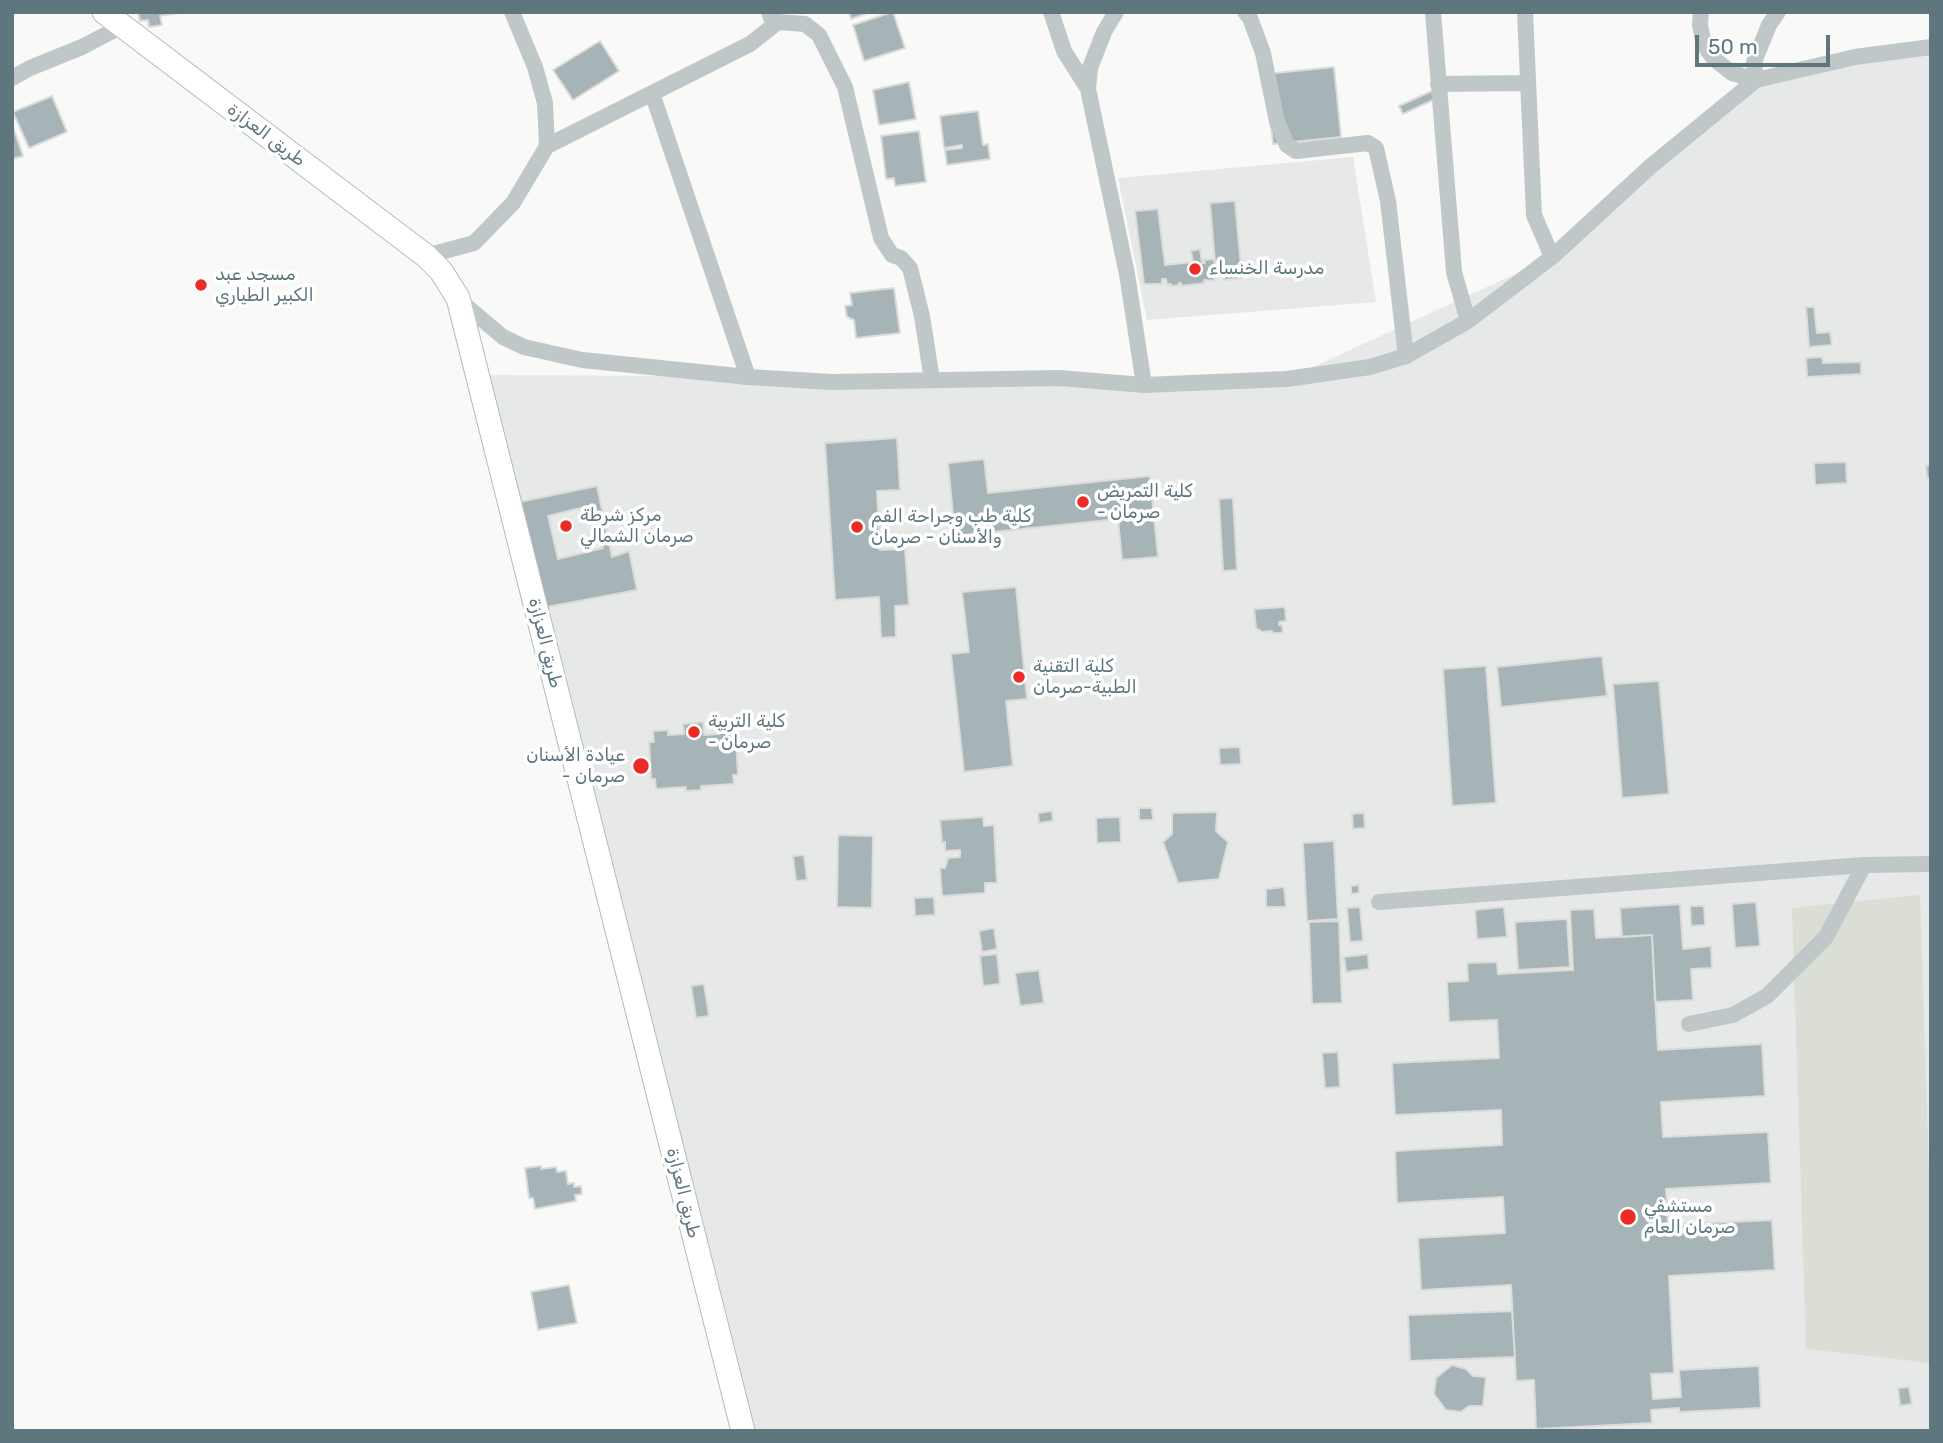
<!DOCTYPE html>
<meta charset="utf-8">
<style>
body{margin:0}
#map{position:relative;width:1943px;height:1443px;overflow:hidden;background:#f9f9f7;font-family:Rubik,sans-serif}
canvas{display:block}
.frame{position:absolute;inset:0;border:14px solid #5e767d;pointer-events:none}
.scale{position:absolute;left:1695px;top:35px;width:135px;height:32px;box-sizing:border-box;border:4px solid #5e767d;border-top:0;padding-left:9px;font-size:21px;line-height:24px;white-space:nowrap;color:#5e767d;-webkit-text-stroke:5px #fff;paint-order:stroke}
</style>
<div id="map">
<canvas width="1943" height="1443"></canvas>
<div class="frame"></div>
<div class="scale">50 m</div>
</div>
<script>
const c = document.querySelector('canvas').getContext('2d');
c.lineJoin = 'round';
function fill(path, color) { c.fillStyle = color; c.fill(path, 'evenodd'); }
const toPath = rows => new Path2D(rows.map(r => 'M' + r).join(''));
function stroke(path, color, width, dash) { c.strokeStyle = color; c.lineWidth = width; c.lineCap = dash ? 'butt' : 'round'; c.setLineDash(dash || []); c.stroke(path); }
function write(font, color, halo, rows, align = 'center') {
  c.font = font + ' Rubik,Cairo,sans-serif'; c.lineWidth = 7; c.setLineDash([]); c.textBaseline = 'middle'; c.strokeStyle = halo; c.fillStyle = color; for (const [text, x, y, turn = 0] of rows) {
    c.save(); c.translate(x, y); c.rotate((+turn || 0) * Math.PI / 180); c.textAlign = isNaN(turn) ? turn : align; if (halo) c.strokeText(text, 0, 0); c.fillText(text, 0, 0); c.restore();
  }
}
fill(toPath([
 [1928,48,1931,62,1931,1431,743,1431,477,375,1287,379,1552,257,1756,80],
 [1353,157,1376,302,1147,320,1118,178]
]), '#e7e9e8');
fill(toPath([
 [1920,895,1931,1233,1931,1363,1806,1349,1792,908]
]), '#daded5');
const building = toPath([
 [138,12,178,12,178,13,160,16,162,25,149,27,148,20,140,21,138,12],
 [849,12,871,12,851,19,849,12],
 [893,12,905,48,864,61,853,25,893,12],
 [600,41,619,71,573,100,553,70,600,41],
 [1334,67,1341,137,1273,144,1266,74,1334,67],
 [909,82,916,119,879,125,873,90,909,82],
 [1432,91,1435,99,1403,114,1399,106,1432,91],
 [52,96,67,132,29,148,13,112,52,96],
 [978,111,983,145,988,144,990,159,947,165,945,150,962,148,962,145,944,148,940,116,978,111],
 [12,124,23,156,12,159,12,124],
 [919,131,926,182,895,186,894,178,886,179,881,136,919,131],
 [1235,201,1242,278,1224,280,1222,262,1215,262,1210,203,1235,201],
 [1158,209,1165,265,1193,262,1191,251,1200,249,1202,263,1205,263,1204,260,1214,259,1216,278,1214,278,1214,281,1204,280,1204,283,1182,286,1181,283,1179,283,1179,285,1171,286,1171,284,1167,284,1166,279,1162,279,1162,284,1144,284,1135,211,1158,209],
 [894,288,900,333,856,338,854,320,847,317,845,306,852,305,850,293,894,288],
 [1806,307,1814,307,1817,333,1830,332,1832,345,1809,347,1806,307],
 [1822,357,1823,363,1861,362,1861,374,1807,377,1806,358,1822,357],
 [897,438,900,490,877,491,880,550,905,549,909,605,895,606,896,637,881,638,879,597,835,600,825,443,897,438],
 [984,459,988,493,1150,476,1158,557,1122,560,1118,519,955,536,948,463,984,459],
 [1846,462,1847,483,1815,485,1814,463,1846,462],
 [1931,465,1931,477,1927,478,1926,466,1931,465],
 [597,486,612,557,629,551,637,590,547,607,519,502,597,486],
 [1233,498,1237,570,1223,571,1219,499,1233,498],
 [593,505,603,548,558,559,548,516,593,505],
 [1016,587,1027,699,1006,701,1013,766,964,772,951,654,969,652,962,592,1016,587],
 [1285,607,1286,621,1279,622,1279,625,1282,625,1283,633,1272,633,1272,631,1263,632,1256,628,1254,609,1285,607],
 [1602,656,1607,696,1501,707,1497,667,1602,656],
 [1486,666,1496,803,1452,806,1443,669,1486,666],
 [1659,681,1669,794,1622,798,1613,684,1659,681],
 [703,722,704,735,719,734,718,727,730,727,731,742,736,741,738,775,733,775,734,784,701,786,701,790,686,791,686,787,656,789,655,779,651,779,649,742,654,742,653,731,668,730,668,735,684,734,683,724,703,722],
 [1240,747,1241,764,1220,765,1219,748,1240,747],
 [1139,808,1152,808,1153,820,1139,820,1139,808],
 [1052,811,1053,821,1039,823,1038,813,1052,811],
 [1217,812,1216,831,1228,842,1219,879,1178,883,1163,842,1172,834,1172,813,1217,812],
 [1364,813,1365,828,1353,829,1352,814,1364,813],
 [983,817,984,826,994,825,997,883,985,883,985,893,942,896,940,868,945,868,948,858,960,857,960,850,945,851,945,842,942,843,940,820,983,817],
 [1120,817,1121,842,1097,843,1096,818,1120,817],
 [838,835,873,836,872,908,837,907,838,835],
 [1334,841,1338,919,1307,921,1303,843,1334,841],
 [804,855,807,880,796,881,793,856,804,855],
 [1359,885,1359,893,1351,894,1351,886,1359,885],
 [1284,887,1286,907,1266,907,1266,889,1284,887],
 [934,897,935,915,915,916,914,898,934,897],
 [1756,902,1760,946,1735,948,1732,904,1756,902],
 [1680,904,1683,949,1711,946,1712,968,1691,969,1693,1000,1655,1002,1652,935,1622,937,1620,908,1680,904],
 [1690,906,1704,906,1705,925,1691,926,1690,906],
 [1360,907,1363,941,1350,942,1347,908,1360,907],
 [1504,907,1507,937,1477,939,1475,910,1504,907],
 [1594,909,1596,938,1652,935,1658,1050,1762,1044,1765,1096,1661,1102,1663,1137,1768,1132,1771,1183,1666,1189,1668,1225,1772,1220,1775,1270,1669,1276,1674,1373,1651,1374,1653,1399,1681,1397,1679,1370,1759,1366,1761,1408,1679,1412,1679,1408,1651,1410,1652,1423,1536,1429,1534,1380,1516,1381,1511,1285,1421,1290,1418,1238,1505,1233,1503,1197,1397,1203,1395,1151,1502,1145,1501,1110,1395,1115,1392,1063,1499,1058,1497,1020,1449,1022,1447,982,1468,981,1467,963,1497,962,1498,974,1573,970,1570,910,1594,909],
 [1567,919,1570,967,1518,970,1515,922,1567,919],
 [1339,921,1342,1003,1312,1004,1309,922,1339,921],
 [994,928,997,949,982,952,979,931,994,928],
 [997,954,1000,984,983,986,980,956,997,954],
 [1368,954,1369,969,1346,972,1344,957,1368,954],
 [1039,970,1044,1003,1020,1006,1015,973,1039,970],
 [704,984,709,1016,696,1018,691,986,704,984],
 [1338,1052,1340,1087,1325,1088,1322,1053,1338,1052],
 [541,1166,541,1169,556,1167,557,1172,566,1171,568,1184,574,1183,574,1187,581,1186,582,1194,575,1195,576,1201,535,1209,533,1198,529,1198,525,1168,541,1166],
 [569,1285,577,1323,538,1330,531,1292,569,1285],
 [1512,1311,1515,1357,1410,1361,1408,1315,1512,1311],
 [1452,1365,1466,1369,1473,1376,1486,1377,1483,1406,1469,1406,1461,1412,1446,1410,1434,1394,1436,1378,1452,1365],
 [1909,1387,1912,1404,1900,1406,1898,1388,1909,1387]
]);
fill(building, '#a6b4b7');
stroke(building, '#dbdbd9', 2);
const secondary = toPath([
 [104,12,426,256,441,271,458,298,743,1431]
]);
stroke(secondary, '#b2bbbe', 25);
stroke(toPath([
 [769,12,771,18,778,22,805,24,819,35,845,87,881,238,892,255,901,258,910,268,922,316,932,380],
 [1051,12,1064,51,1088,89],
 [1116,12,1104,32,1090,68,1088,89,1127,274,1144,385],
 [1245,12,1250,18,1263,53,1277,122,1287,145,1296,151,1368,143,1376,148,1388,201,1406,356],
 [1433,12,1454,272,1468,321],
 [1525,12,1534,215,1552,257],
 [1701,12,1700,25,1704,45,1714,59,1732,73,1756,80,1754,62,1769,25,1778,12],
 [12,78,30,68,82,47,122,26],
 [1438,84,1527,83],
 [652,93,748,377],
 [547,146,750,44,778,22],
 [426,256,474,243,513,203,547,146,545,103,535,67,512,12],
 [459,300,503,337,524,347,582,360,748,377,832,382,1059,378,1144,385,1287,379,1370,367,1406,356,1468,321,1552,257,1651,166,1756,80,1855,57,1931,47],
 [1379,902,1864,865,1931,864],
 [1689,1024,1733,1015,1767,996,1826,937,1864,865]
]), '#c0c7c9', 16);
stroke(secondary, '#fff', 23);
for (const [x, y, r, color] of [
 [1195,269,7,"#ec2b24"],
 [201,285,7,"#ec2b24"],
 [1083,502,7,"#ec2b24"],
 [566,526,7,"#ec2b24"],
 [857,527,7,"#ec2b24"],
 [1019,677,7,"#ec2b24"],
 [694,732,7,"#ec2b24"],
 [641,766,9,"#ec2b24"],
 [1628,1217,9,"#ec2b24"]
]) { const dot = new Path2D(); dot.arc(x, y, r, 0, 2 * Math.PI); c.fillStyle = color; c.fill(dot); stroke(dot, '#fff', 2.5); }
write('18px', '#5e767d', '#fff', [
 ["طريق العزازة",266,135,37],
 ["طريق العزازة",545,643,76],
 ["طريق العزازة",683,1193,76]
]);
write('18px', '#5e767d', '#fff', [
 ["مدرسة الخنساء",1209,269],
 ["مسجد عبد",215,275],
 ["الكبير الطياري",215,296],
 ["كلية التمريض",1097,492],
 ["- صرمان",1097,513],
 ["مركز شرطة",580,516],
 ["صرمان الشمالي",580,537],
 ["كلية طب وجراحة الفم",871,517],
 ["والأسنان - صرمان",871,538],
 ["كلية التقنية",1033,667],
 ["الطبية-صرمان",1033,688],
 ["كلية التربية",708,722],
 ["- صرمان",708,743],
 ["عيادة الأسنان",625,756,"right"],
 ["- صرمان",625,777,"right"],
 ["مستشفي",1644,1207],
 ["صرمان العام",1644,1228]
], 'left');
</script>
